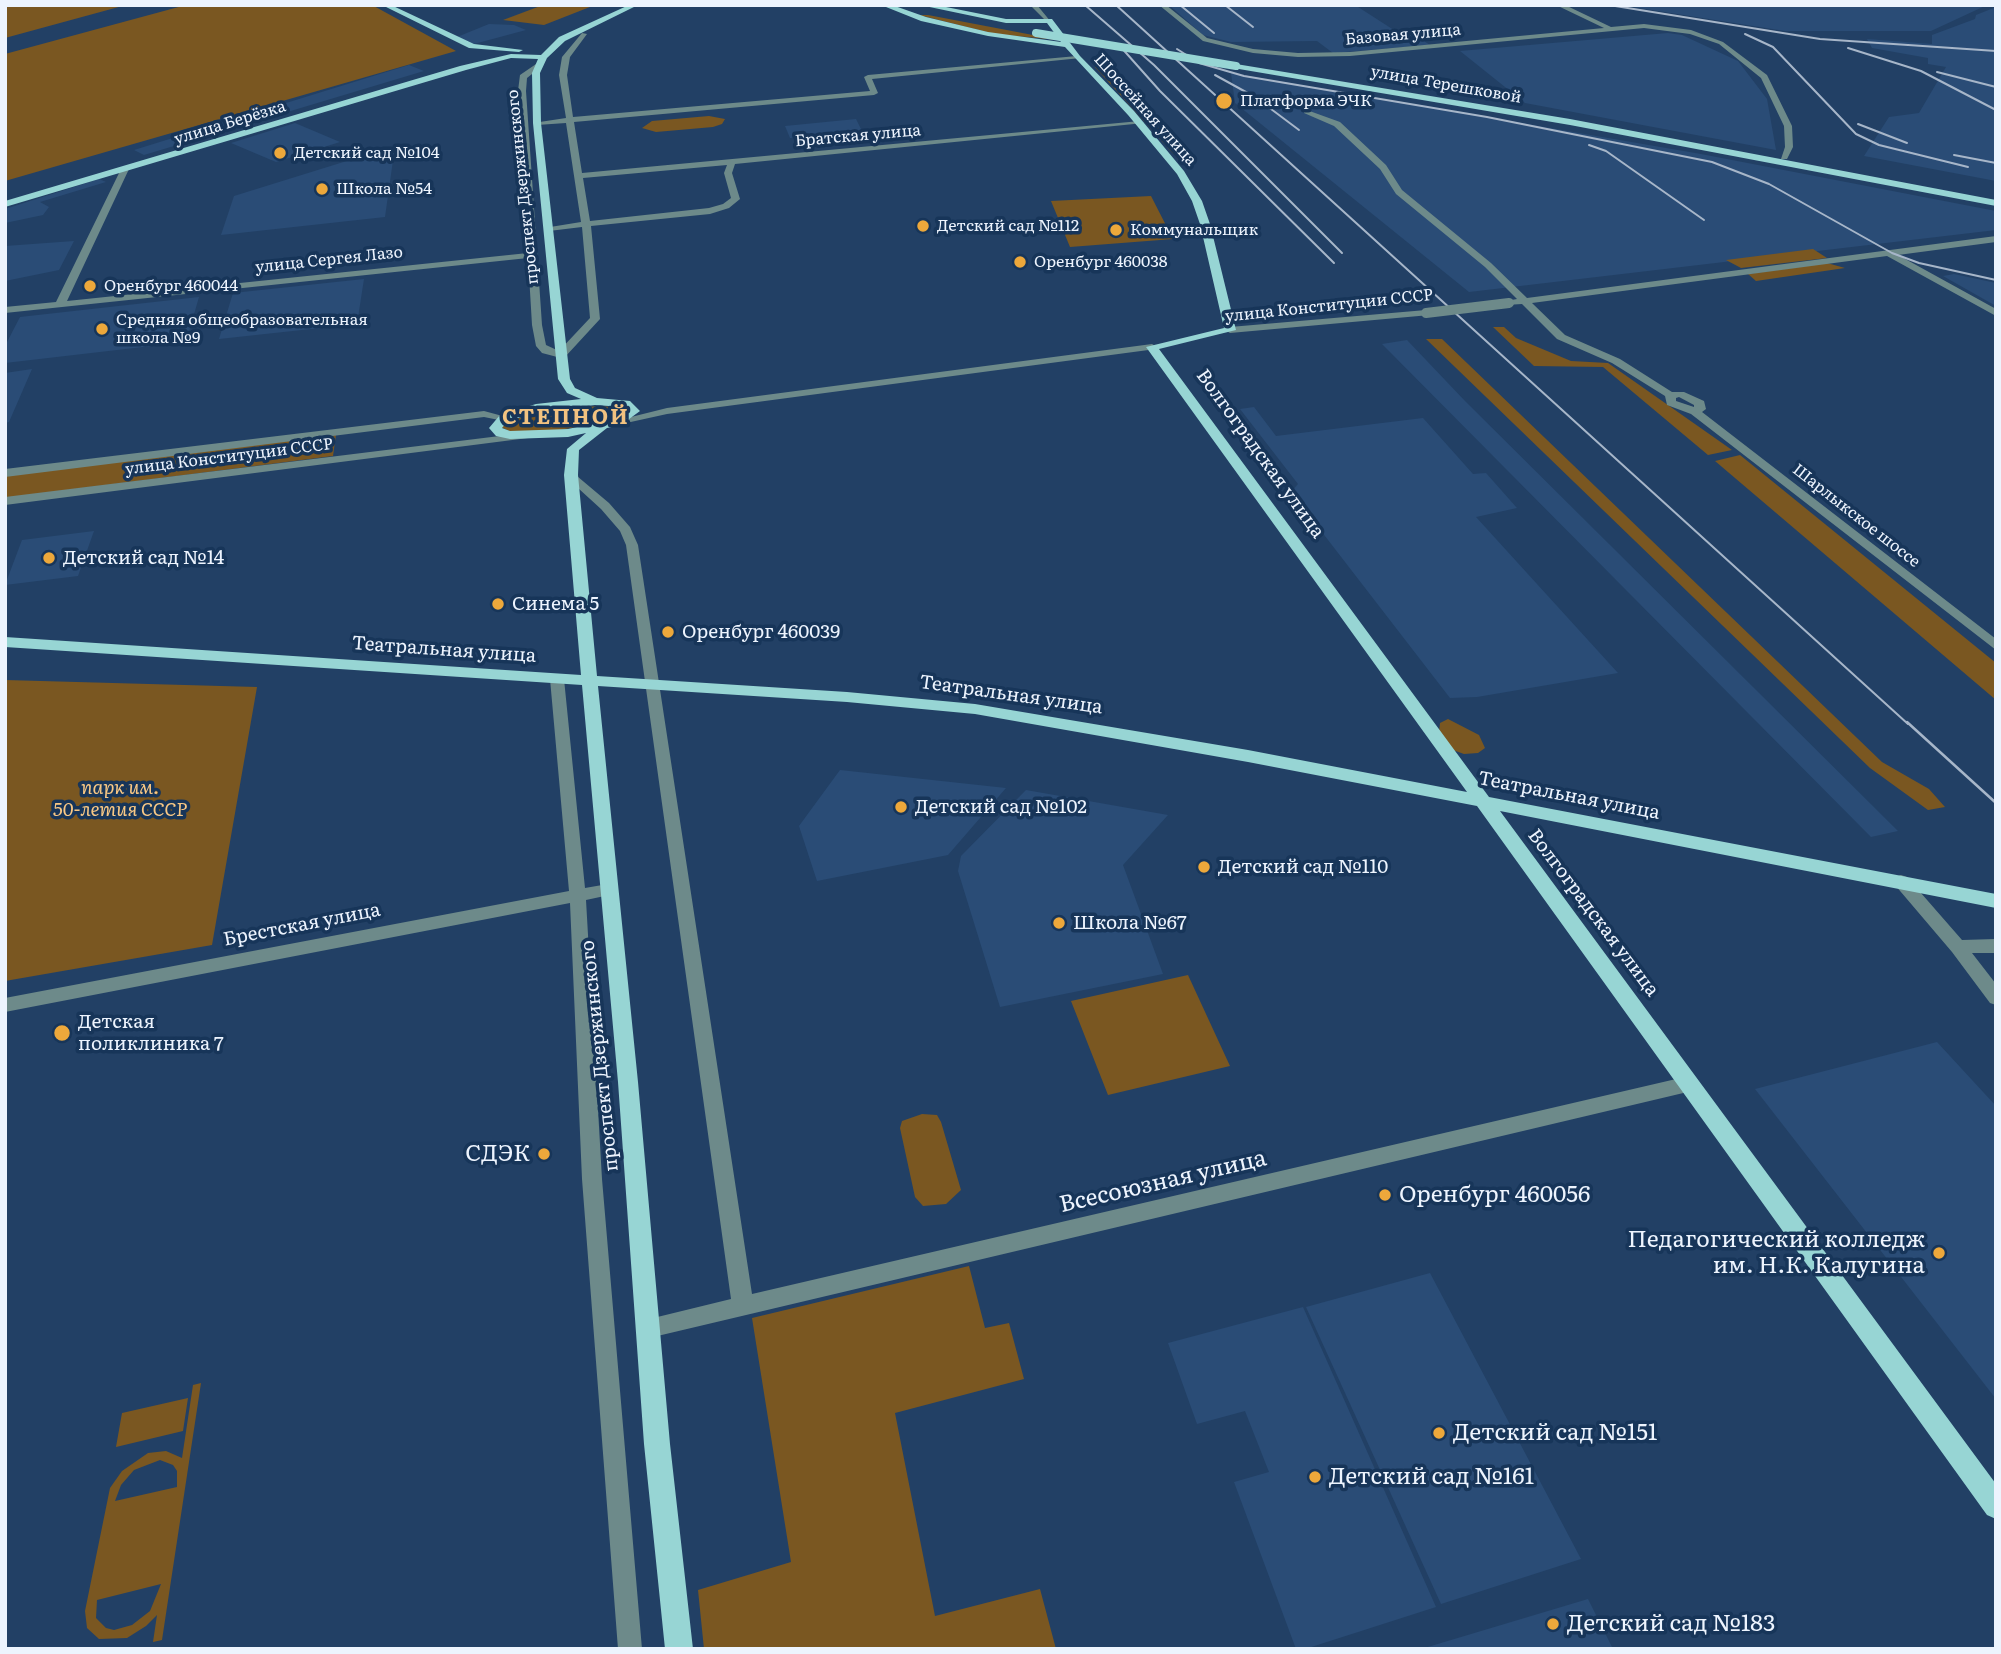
<!DOCTYPE html>
<meta charset="utf-8">
<style>
body{margin:0}
#map{position:relative;width:2001px;height:1654px;overflow:hidden;background:#224065;font-family:Literata,serif}
canvas{display:block}
.frame{position:absolute;inset:0;border:7px solid #edf4fe;pointer-events:none}
</style>
<div id="map">
<canvas width="2001" height="1654"></canvas>
<div class="frame"></div>
</div>
<script>
const c = document.querySelector('canvas').getContext('2d');
c.lineJoin = 'round';
function fill(path, color) { c.fillStyle = color; c.fill(path, 'evenodd'); }
const toPath = rows => new Path2D(rows.map(r => 'M' + r).join(''));
function stroke(path, color, width, dash) { c.strokeStyle = color; c.lineWidth = width; c.lineCap = dash ? 'butt' : 'round'; c.setLineDash(dash || []); c.stroke(path); }
function write(font, color, halo, rows, align = 'center') {
  c.font = font + ' Literata,serif'; c.lineWidth = 7; c.setLineDash([]); c.textBaseline = 'middle'; c.strokeStyle = halo; c.fillStyle = color; for (const [text, x, y, turn = 0] of rows) {
    c.save(); c.translate(x, y); c.rotate((+turn || 0) * Math.PI / 180); c.textAlign = isNaN(turn) ? turn : align; if (halo) c.strokeText(text, 0, 0); c.fillText(text, 0, 0); c.restore();
  }
}
fill(toPath([
 [1169,5,1355,5,1400,34,1412,33,1430,45,1333,53,1317,41,1231,42,1203,35],
 [1620,5,1987,5,1931,31,1785,31],
 [1996,7,1996,181,1864,156,1889,117,1919,113,1946,67,1928,64,1928,58,1872,48,1867,39,1932,44,1932,35,1975,19,1976,15],
 [489,24,514,25,526,30,474,44,457,37],
 [1668,33,1682,35,1738,61,1767,99,1776,150,1525,103,1460,51],
 [409,65,424,71,144,155,134,150],
 [1231,73,1701,154,1996,211,1996,230,1469,292,1235,103],
 [856,119,862,131,843,133,845,138,824,140,821,135,790,138,785,126],
 [295,123,340,142,276,162,231,143],
 [395,146,385,217,221,235,234,196],
 [99,179,106,182,40,202,49,207,43,215,5,223,5,209],
 [74,241,59,270,5,281,5,246],
 [1954,274,1996,283,1996,306,1943,276],
 [364,279,357,324,219,339,233,293],
 [199,297,186,342,5,363,5,346,20,317],
 [1407,340,1465,401,1898,831,1871,837,1382,344],
 [32,369,9,422,5,423,5,373],
 [1254,407,1276,436,1423,418,1473,474,1486,473,1517,508,1476,517,1618,673,1477,697,1450,698,1291,492,1298,484,1240,409],
 [94,531,78,576,5,585,22,540],
 [840,770,1006,788,948,855,817,881,799,826],
 [1026,790,1168,815,1123,865,1163,974,1000,1007,958,871,961,856],
 [1937,1042,1996,1106,1996,1399,1755,1089],
 [1430,1273,1581,1559,1441,1604,1306,1307],
 [1303,1307,1436,1607,1305,1649,1296,1649,1234,1482,1269,1472,1245,1411,1197,1424,1168,1343],
 [1588,1599,1613,1649,1421,1649]
]), '#2a4c76');
fill(toPath([
 [5,5,126,5,5,38],
 [186,5,372,5,456,51,5,181,5,54],
 [543,5,595,5,544,25,503,20],
 [919,15,928,15,1059,40,995,34],
 [1095,67,1102,67,1191,163,1182,163],
 [709,116,725,119,722,124,713,127,656,132,642,128,652,121],
 [1151,196,1173,239,1070,247,1051,201],
 [1813,249,1827,258,1741,268,1726,260],
 [1827,263,1845,268,1756,281,1748,274],
 [1493,327,1504,327,1516,338,1571,361,1608,363,1732,450,1708,455,1603,367,1534,366],
 [1426,339,1442,339,1882,762,1929,789,1945,807,1928,810,1870,768],
 [602,406,622,409,622,413,608,421,554,431,509,431,499,426,503,422,556,409],
 [336,435,333,456,5,498,5,475],
 [1740,455,1996,663,1996,700,1715,461],
 [5,680,257,687,212,945,5,981],
 [1448,719,1479,735,1485,748,1478,753,1464,754,1450,749,1439,733,1440,723],
 [1188,975,1230,1066,1108,1095,1071,1001],
 [922,1114,937,1115,941,1122,961,1190,946,1204,923,1206,915,1197,900,1128,902,1121],
 [969,1266,985,1328,1009,1323,1024,1379,895,1413,935,1616,1040,1589,1056,1649,704,1649,698,1590,791,1562,752,1318],
 [201,1383,162,1640,153,1642,157,1615,146,1626,127,1638,99,1639,87,1628,85,1611,110,1488,122,1471,148,1453,166,1451,182,1458,193,1385],
 [160,1460,173,1465,177,1471,177,1487,115,1501,121,1485,134,1470],
 [161,1584,150,1611,132,1625,114,1630,106,1628,96,1618,97,1600],
 [188,1398,183,1431,116,1447,122,1413]
]), '#7a5721');
fill(toPath([
 [1030,5,1037,5,1051,22,1047,22,1030,5],
 [1159,5,1166,5,1207,38,1253,49,1298,53,1350,52,1604,28,1556,5,1565,5,1611,27,1644,24,1691,30,1723,42,1767,75,1792,126,1793,147,1787,159,1781,159,1785,147,1784,126,1761,78,1719,44,1690,34,1644,28,1350,56,1298,57,1253,53,1203,41,1159,5],
 [582,33,587,34,570,57,567,75,573,117,870,91,864,77,868,75,1077,56,1081,58,872,79,878,93,874,95,574,122,582,173,1140,121,1144,123,735,164,732,173,740,199,729,208,710,214,591,226,600,319,565,357,561,358,542,353,536,346,532,325,528,258,5,313,5,307,56,302,121,169,125,166,129,169,67,301,528,253,518,91,520,75,539,62,542,66,527,78,526,91,542,325,546,345,559,351,590,318,582,227,549,231,544,228,581,222,566,123,537,125,533,123,566,118,559,75,562,57,582,33],
 [727,165,724,173,731,198,723,204,709,208,590,221,583,178,727,165],
 [1304,109,1340,122,1386,165,1402,190,1491,263,1527,298,1996,236,1996,242,1898,255,1996,309,1996,316,1887,256,1532,303,1565,335,1620,359,1672,392,1684,392,1704,401,1706,409,1702,412,1996,639,1996,650,1691,414,1667,405,1665,396,1612,363,1557,339,1522,304,1506,305,1506,301,1517,299,1485,267,1396,194,1380,169,1334,126,1304,113,1304,109],
 [1679,397,1694,405,1694,407,1676,401,1676,398,1679,397],
 [1426,310,1430,311,1430,315,1230,333,1225,330,1230,327,1426,310],
 [1152,344,1157,347,1156,349,667,414,617,425,611,422,667,408,1152,344],
 [484,411,510,418,504,421,484,417,5,477,5,469,484,411],
 [524,433,530,436,528,438,5,505,5,497,524,433],
 [571,471,609,503,630,527,638,545,752,1294,1689,1076,1696,1078,1698,1084,1696,1090,649,1338,641,1335,638,1328,641,1321,731,1299,626,545,620,531,601,509,567,478,567,472,571,471],
 [557,675,564,679,585,888,608,884,614,886,616,890,614,894,586,900,602,1179,642,1649,618,1649,582,1179,570,903,5,1012,5,998,569,891,550,679,557,675],
 [1901,875,1907,877,1962,940,1996,939,1996,953,1972,953,1996,984,1996,1005,1990,1003,1952,952,1895,885,1893,881,1895,877,1901,875]
]), '#6d8a8a');
fill(toPath([
 [382,5,391,5,474,44,523,50,519,52,469,48,382,5],
 [629,5,638,5,565,41,547,58,540,73,541,123,570,379,575,388,597,398,630,401,640,411,621,425,607,428,579,450,578,475,597,676,847,692,975,704,1248,750,1467,792,1146,347,1224,328,1200,224,1192,201,1177,174,1128,115,1065,47,988,36,921,21,881,5,892,5,926,17,988,32,1061,42,1047,23,1006,23,920,5,936,5,1006,19,1052,19,1080,56,1134,111,1184,171,1202,201,1210,224,1236,330,1159,349,1489,797,1996,894,1996,908,1500,811,1996,1484,1996,1519,1987,1515,1477,806,1248,762,975,714,847,702,598,686,638,1082,670,1444,693,1649,665,1649,644,1444,618,1082,582,685,5,647,5,637,581,675,564,475,567,449,586,433,568,437,510,439,496,436,489,428,500,415,536,404,581,399,567,393,558,379,533,123,532,73,538,59,511,58,466,70,5,207,5,201,460,66,511,54,541,55,559,37,629,5],
 [595,405,623,407,626,411,613,419,568,429,510,431,502,428,508,421,537,412,595,405],
 [1236,64,1570,119,1996,200,1996,206,1570,125,1233,68,1236,64]
]), '#97d5d4');
stroke(toPath([
 [1085,5,1154,65,1342,253],
 [1116,5,1908,724],
 [1180,5,1214,33],
 [1225,5,1253,27],
 [1609,5,1820,39,1996,51],
 [1745,34,1773,47,1856,134,1879,145,1968,167],
 [1119,45,1160,91,1334,263],
 [1848,48,1921,71,1996,110],
 [1177,49,1199,63,1244,76,1487,117,1712,162,1769,184,1892,253,1919,263,1996,280],
 [1937,72,1996,87],
 [1215,75,1255,97,1299,130],
 [1858,124,1907,143],
 [1589,145,1606,151,1704,220],
 [1954,155,1996,163]
]), '#a7b6c9', 2);
stroke(toPath([
 [1907,722,1996,803]
]), '#a7b6c9', 2.5);
stroke(toPath([
 [1426,313,1509,303]
]), '#6d8a8a', 10);
stroke(toPath([
 [1036,33,1236,66]
]), '#97d5d4', 8);
for (const [x, y, r, color] of [
 [1224,101,9,"#eda83b"],
 [280,153,7,"#eda83b"],
 [322,189,7,"#eda83b"],
 [923,226,7,"#eda83b"],
 [1116,230,7,"#eda83b"],
 [1020,262,7,"#eda83b"],
 [90,286,7,"#eda83b"],
 [102,329,7,"#eda83b"],
 [49,558,7,"#eda83b"],
 [498,604,7,"#eda83b"],
 [668,632,7,"#eda83b"],
 [901,807,7,"#eda83b"],
 [1204,867,7,"#eda83b"],
 [1059,923,7,"#eda83b"],
 [62,1033,9,"#eda83b"],
 [544,1154,7,"#eda83b"],
 [1385,1195,7,"#eda83b"],
 [1939,1253,7,"#eda83b"],
 [1439,1433,7,"#eda83b"],
 [1315,1477,7,"#eda83b"],
 [1553,1624,7,"#eda83b"]
]) { const dot = new Path2D(); dot.arc(x, y, r, 0, 2 * Math.PI); c.fillStyle = color; c.fill(dot); stroke(dot, '#173559', 2.5); }
write('16px', '#edf4fe', '#173559', [
 ["Базовая улица",1403,35,-5],
 ["улица Терешковой",1446,85,10],
 ["Шоссейная улица",1145,110,48],
 ["улица Берёзка",230,123,-17],
 ["Братская улица",858,136,-5],
 ["проспект Дзержинского",523,187,-96],
 ["улица Сергея Лазо",329,260,-6],
 ["улица Конституции СССР",1329,306,-6],
 ["улица Конституции СССР",229,457,-7],
 ["Шарлыкское шоссе",1856,516,38]
]);
write('16px', '#edf4fe', '#173559', [
 ["Платформа ЭЧК",1240,101],
 ["Детский сад №104",294,153],
 ["Школа №54",336,189],
 ["Детский сад №112",937,226],
 ["Коммунальщик",1130,230],
 ["Оренбург 460038",1034,262],
 ["Оренбург 460044",104,286],
 ["Средняя общеобразовательная",116,320],
 ["школа №9",116,338]
], 'left');
write('19px', '#edf4fe', '#173559', [
 ["Волгоградская улица",1260,454,54],
 ["Театральная улица",444,650,4],
 ["Театральная улица",1011,695,8],
 ["Театральная улица",1569,796,11],
 ["Волгоградская улица",1593,913,53],
 ["Брестская улица",302,925,-11],
 ["проспект Дзержинского",600,1056,-96]
]);
write('19px', '#edf4fe', '#173559', [
 ["Детский сад №14",63,558],
 ["Синема 5",512,604],
 ["Оренбург 460039",682,632],
 ["Детский сад №102",915,807],
 ["Детский сад №110",1218,867],
 ["Школа №67",1073,923],
 ["Детская",78,1022],
 ["поликлиника 7",78,1044]
], 'left');
write('italic 19px', '#f9c884', '#173559', [
 ["парк им.",120,788],
 ["50-летия СССР",120,810]
]);
c.letterSpacing = '2px';
write('bold 21px', '#f2c280', '#173559', [
 ["СТЕПНОЙ",566,418]
]);
c.letterSpacing = '0px';
write('23px', '#edf4fe', '#173559', [
 ["СДЭК",530,1154,"right"],
 ["Оренбург 460056",1399,1195],
 ["Педагогический колледж",1925,1240,"right"],
 ["им. Н.К. Калугина",1925,1266,"right"],
 ["Детский сад №151",1453,1433],
 ["Детский сад №161",1329,1477],
 ["Детский сад №183",1567,1624]
], 'left');
write('23px', '#edf4fe', '#173559', [
 ["Всесоюзная улица",1163,1182,-13]
]);
</script>
